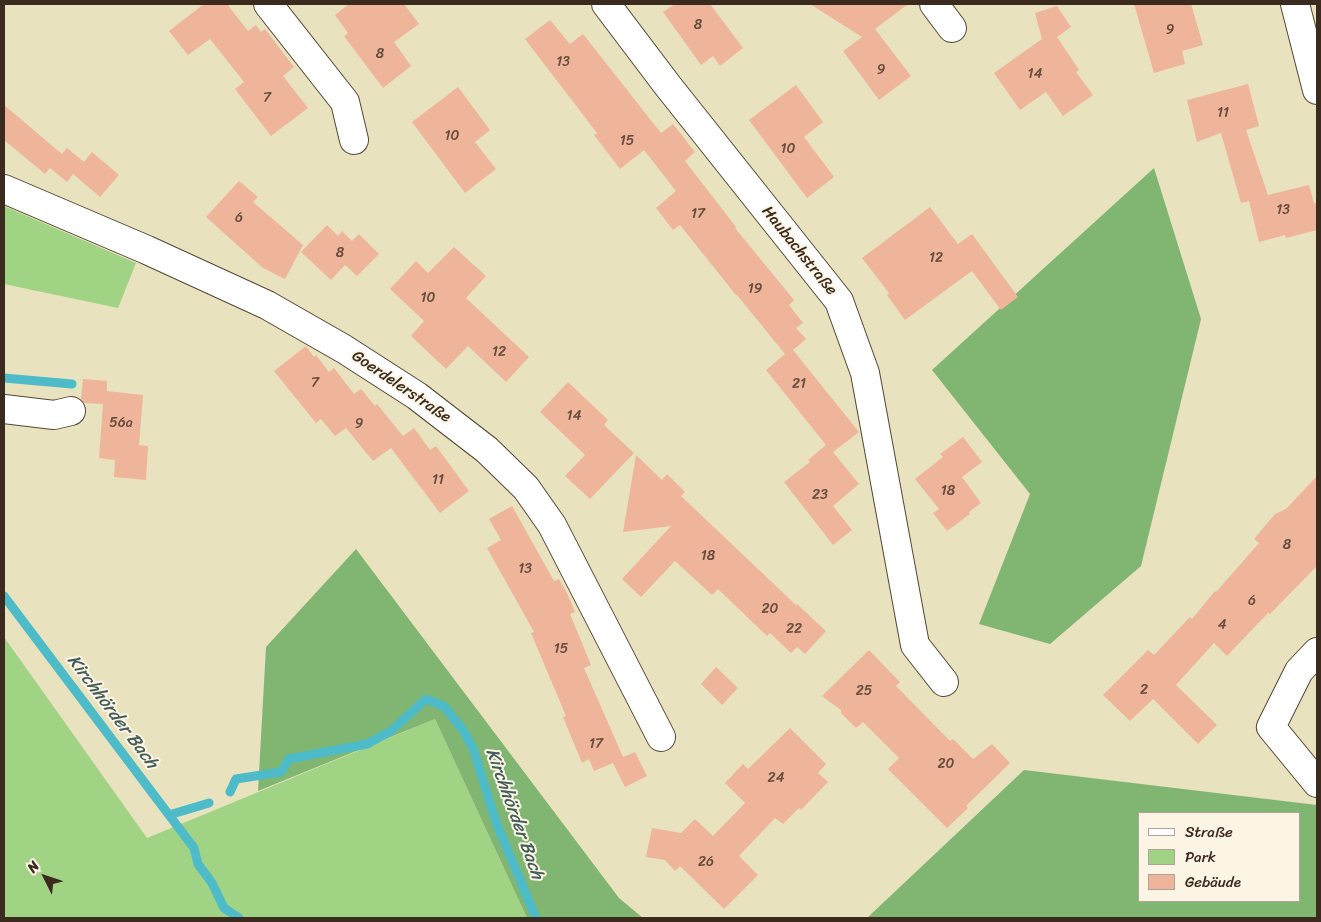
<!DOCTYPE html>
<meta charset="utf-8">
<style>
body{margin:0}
#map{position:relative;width:1321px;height:922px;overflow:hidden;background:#e9e2bf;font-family:Sriracha,sans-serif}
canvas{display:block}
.frame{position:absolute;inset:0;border:5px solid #3b2a1e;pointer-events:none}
.legend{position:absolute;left:1138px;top:812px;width:162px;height:90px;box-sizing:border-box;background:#fcf5e5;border:1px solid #afa495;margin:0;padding:6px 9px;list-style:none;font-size:15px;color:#3b2a1e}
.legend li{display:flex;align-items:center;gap:10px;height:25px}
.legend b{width:25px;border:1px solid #afa495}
.north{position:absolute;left:20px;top:852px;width:50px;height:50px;-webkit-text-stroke:4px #fcf5e5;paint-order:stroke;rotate:311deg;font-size:14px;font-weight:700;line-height:20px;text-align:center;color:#3b2a1e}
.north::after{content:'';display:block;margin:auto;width:18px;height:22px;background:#3b2a1e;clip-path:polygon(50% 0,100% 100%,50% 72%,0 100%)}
</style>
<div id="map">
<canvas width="1321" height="922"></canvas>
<div class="frame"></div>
<ul class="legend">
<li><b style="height:6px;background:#fff"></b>Straße</li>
<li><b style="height:14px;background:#a0d484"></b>Park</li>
<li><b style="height:14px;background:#eeb59a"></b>Gebäude</li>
</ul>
<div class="north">N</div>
</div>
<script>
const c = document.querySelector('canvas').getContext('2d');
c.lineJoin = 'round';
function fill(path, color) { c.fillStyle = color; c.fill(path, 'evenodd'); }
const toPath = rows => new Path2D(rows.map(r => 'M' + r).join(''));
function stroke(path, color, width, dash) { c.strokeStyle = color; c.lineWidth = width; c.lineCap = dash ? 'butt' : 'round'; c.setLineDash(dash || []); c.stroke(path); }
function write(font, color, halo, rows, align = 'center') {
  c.font = font + ' Sriracha,sans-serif'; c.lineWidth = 4; c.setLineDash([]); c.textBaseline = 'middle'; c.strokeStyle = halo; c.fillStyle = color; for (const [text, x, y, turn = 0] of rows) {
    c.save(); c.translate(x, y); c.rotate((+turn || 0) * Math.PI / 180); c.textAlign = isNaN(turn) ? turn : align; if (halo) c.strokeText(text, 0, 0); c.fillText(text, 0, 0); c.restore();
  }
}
fill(toPath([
 [4,206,136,263,118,308,4,284],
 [4,637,147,838,435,719,527,918,4,918]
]), '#a0d484');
fill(toPath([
 [1154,168,1201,319,1141,566,1050,644,979,624,1030,494,932,370],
 [356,549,619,898,643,918,527,918,435,719,258,791,266,647],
 [1024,770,1317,805,1317,918,867,918],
 [1140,813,1300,813,1300,901,1140,901]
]), '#80b672');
stroke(toPath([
 [4,378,72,384],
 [4,596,169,815,209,803],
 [230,792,236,779,281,772,289,759,367,744,391,731,426,699,444,706,463,730,473,748,496,822,536,918],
 [169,815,194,848,198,864,212,883,224,908,239,918]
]), '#4ebbc8', 9);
fill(toPath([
 [204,4,227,4,248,31,256,25,261,32,265,29,294,67,283,76,308,108,271,136,235,89,244,82,210,39,188,55,169,31],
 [349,4,404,4,419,24,394,42,411,66,383,88,344,36,348,33,335,15],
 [675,4,710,4,743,48,720,66,713,56,701,65,663,12],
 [810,4,908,4,875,29,911,76,879,100,843,51,862,37],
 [1134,4,1191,4,1203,45,1182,51,1185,64,1154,73],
 [1057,6,1071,27,1057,37,1079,70,1076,72,1093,95,1063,116,1046,92,1020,110,994,73,1042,39,1035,13],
 [550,20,570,44,583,34,661,133,673,124,695,152,685,161,736,227,735,228,794,300,789,305,803,323,796,328,806,339,793,350,859,432,833,452,859,484,833,506,852,530,833,545,784,482,810,462,808,460,826,445,766,370,785,354,737,295,736,295,680,225,673,230,656,208,676,191,644,150,620,169,594,135,597,133,525,39],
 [1248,84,1259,126,1246,130,1268,195,1309,185,1314,203,1317,203,1317,230,1286,238,1285,235,1259,242,1249,201,1241,203,1221,133,1197,142,1187,100],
 [796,85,823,122,804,137,834,177,807,198,749,120],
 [458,87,490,130,475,142,496,169,465,193,412,122],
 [4,105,62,154,67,148,84,162,92,152,119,175,100,197,73,174,67,182,50,168,45,174,4,140],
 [239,181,258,197,253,202,303,245,285,279,263,268,206,217],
 [930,207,958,244,972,234,1018,297,1001,310,972,271,905,320,887,295,889,293,862,258],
 [327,225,338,236,342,231,352,241,359,234,379,254,357,276,345,265,331,280,301,252],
 [454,247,486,276,466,298,529,357,506,382,468,346,446,369,411,336,424,321,390,289,416,261,428,273],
 [306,346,314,357,316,355,329,372,334,368,354,394,361,389,375,406,377,404,403,436,414,428,430,450,436,446,469,491,440,513,391,448,373,461,346,428,335,436,321,419,316,423,274,371],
 [83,379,107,381,107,391,143,395,139,445,148,446,146,480,114,477,115,460,99,458,103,404,84,403,81,399],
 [568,382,608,420,604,425,634,453,590,499,565,476,585,455,540,412],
 [963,437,982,462,962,477,981,503,969,512,970,514,947,531,933,513,939,509,915,479,943,457,940,454],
 [636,455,662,480,667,474,685,492,681,496,796,605,797,604,826,631,805,654,797,647,791,653,770,633,767,636,718,589,712,595,675,561,641,597,622,579,671,526,623,532],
 [1317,476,1317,566,1270,614,1268,613,1227,656,1214,643,1176,685,1217,725,1198,744,1153,699,1130,721,1103,695,1148,650,1154,655,1190,617,1192,619,1215,591,1216,592,1259,543,1254,539,1275,514,1286,509],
 [512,506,554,581,559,579,567,593,575,612,570,614,591,665,584,668,623,757,635,752,647,776,625,787,613,763,594,771,589,759,582,763,563,717,566,716,531,633,534,632,487,548,501,540,489,519],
 [869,650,900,682,896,686,950,741,953,739,973,759,992,744,1010,763,966,806,968,808,947,828,888,769,899,758,863,722,856,728,841,713,841,710,822,696],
 [716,667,738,688,722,705,701,684],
 [790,728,826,764,818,773,828,782,801,810,799,808,783,824,775,818,739,856,758,875,724,909,680,866,675,871,665,860,646,857,652,828,681,833,695,819,713,836,745,803,725,783,743,764,748,769]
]), '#eeb59a');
const minor = toPath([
 [268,4,345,102,354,140],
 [606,4,668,86,839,301,865,373,915,645,944,682],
 [934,4,952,28],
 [1295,4,1317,90],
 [4,189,147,250,267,305,344,349,417,396,487,450,526,488,552,525,661,737],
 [4,409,54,415,71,411],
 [1317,652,1299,671,1271,727,1317,783]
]);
stroke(minor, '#554636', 30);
stroke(minor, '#fff', 28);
write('14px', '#684d3d', null, [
 ["8",698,25],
 ["9",1170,30],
 ["8",380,54],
 ["13",563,62],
 ["9",881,70],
 ["14",1035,74],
 ["7",267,98],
 ["11",1223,113],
 ["10",452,136],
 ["15",627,141],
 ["10",788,149],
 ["13",1283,210],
 ["17",698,214],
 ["6",239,218],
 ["8",340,253],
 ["12",936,258],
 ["19",755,289],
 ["10",428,298],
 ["12",499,352],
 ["7",315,383],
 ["21",799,384],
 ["14",574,416],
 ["56a",121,423],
 ["9",359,424],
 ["11",438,480],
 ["18",948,491],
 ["23",820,495],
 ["8",1287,545],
 ["18",708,556],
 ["13",525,569],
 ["6",1252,601],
 ["20",770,609],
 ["4",1222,625],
 ["22",794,629],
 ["15",561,649],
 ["2",1144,690],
 ["25",864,691],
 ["17",596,744],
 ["20",946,764],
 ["24",776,778],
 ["26",706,862]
]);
write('16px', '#3b2a1e', '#fcf5e5', [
 ["Haubachstraße",799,251,51],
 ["Goerdelerstraße",401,387,34]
]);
write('italic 18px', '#425d5a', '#fcf5e5', [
 ["Kirchhörder Bach",112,712,53],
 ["Kirchhörder Bach",514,814,70]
]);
</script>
